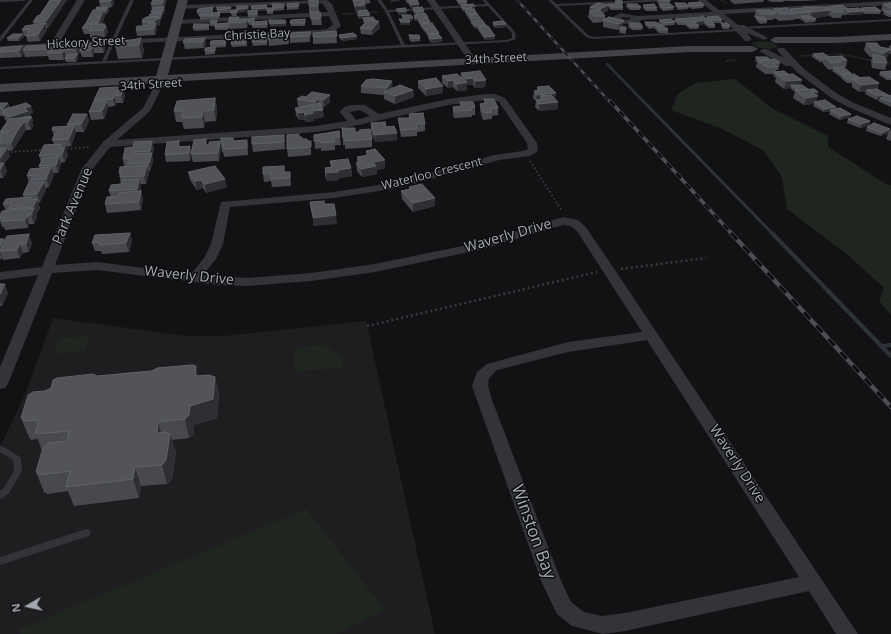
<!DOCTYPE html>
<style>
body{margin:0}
#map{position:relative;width:891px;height:634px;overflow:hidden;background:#121214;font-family:"Open Sans",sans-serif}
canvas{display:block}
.north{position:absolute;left:8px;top:586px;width:40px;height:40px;-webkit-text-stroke:3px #0d0d0f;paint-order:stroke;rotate:261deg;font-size:11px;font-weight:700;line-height:16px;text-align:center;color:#a4aab4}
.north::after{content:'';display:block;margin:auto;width:14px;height:18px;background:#a4aab4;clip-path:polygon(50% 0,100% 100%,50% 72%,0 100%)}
</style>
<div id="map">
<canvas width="891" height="634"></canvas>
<div class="north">N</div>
</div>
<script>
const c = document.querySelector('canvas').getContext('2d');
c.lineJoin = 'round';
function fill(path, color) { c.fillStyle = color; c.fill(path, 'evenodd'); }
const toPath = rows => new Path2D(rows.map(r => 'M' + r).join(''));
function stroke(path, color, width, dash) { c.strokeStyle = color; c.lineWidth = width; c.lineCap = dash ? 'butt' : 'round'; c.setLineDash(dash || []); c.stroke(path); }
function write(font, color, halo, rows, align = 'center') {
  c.font = font + ' "Open Sans",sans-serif'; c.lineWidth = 3; c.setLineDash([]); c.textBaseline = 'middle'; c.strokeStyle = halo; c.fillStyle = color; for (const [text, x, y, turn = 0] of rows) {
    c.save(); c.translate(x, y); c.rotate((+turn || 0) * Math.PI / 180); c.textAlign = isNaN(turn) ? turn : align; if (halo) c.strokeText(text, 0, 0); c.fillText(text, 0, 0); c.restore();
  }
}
fill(toPath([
 [53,318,187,336,223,336,366,321,435,634,0,634,0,447,26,392]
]), '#1e1e21');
fill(toPath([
 [757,41,773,42,778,47,770,49,758,48,751,44],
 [735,79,773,109,828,136,828,147,886,184,891,185,891,315,879,301,884,288,849,256,787,209,782,177,763,150,720,128,671,110,678,94,695,83],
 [90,336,85,351,54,354,60,338],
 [322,345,342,355,343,367,295,372,294,349,302,347],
 [306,509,385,610,336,634,20,634,19,629]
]), '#1f261f');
stroke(toPath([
 [607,64,644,102]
]), '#2b3339', 2.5);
stroke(toPath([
 [643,101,773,234]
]), '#2b3339', 3);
stroke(toPath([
 [772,233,891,356],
 [882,346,891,345]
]), '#2b3339', 4);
stroke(toPath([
 [721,0,726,3],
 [367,12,378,12],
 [343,14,362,13],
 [823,55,841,54,873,61],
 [801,56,816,55],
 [727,61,736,60],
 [884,63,891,64]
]), '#393b3f', 1.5, [1, 1.5]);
stroke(toPath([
 [63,149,90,147],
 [7,152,44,150],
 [530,161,562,211]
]), '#393b3f', 2, [1.5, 2.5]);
stroke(toPath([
 [621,269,706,258],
 [367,326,597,272]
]), '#393b3f', 2.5, [2, 3]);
fill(toPath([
 [0,0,26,0,24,1,0,2,0,0],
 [29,0,33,0,1,41,0,41,0,37,29,0],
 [130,0,134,0,106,61,401,45,385,11,377,0,381,0,388,10,486,4,482,0,486,0,515,32,516,39,507,42,0,69,0,67,102,61,130,0],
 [488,6,512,33,512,38,507,40,405,45,389,12,488,6],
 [548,0,552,0,556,4,646,0,672,0,670,1,558,6,588,35,593,37,740,29,742,30,740,31,593,39,586,37,548,0],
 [891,19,891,21,742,29,740,28,742,27,891,19],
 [0,445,20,457,21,459,22,471,9,493,3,498,0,499,0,491,3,489,14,471,13,460,0,452,0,445],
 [86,529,89,530,91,533,89,536,0,565,0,557,86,529]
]), '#333438');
fill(toPath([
 [77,0,85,0,59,43,318,30,327,29,333,25,329,16,177,24,173,22,177,20,328,12,322,3,178,9,177,7,181,5,327,0,332,4,341,26,332,33,318,34,0,50,0,46,51,43,77,0],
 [427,0,435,0,477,61,476,63,470,63,427,0],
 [698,0,706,0,719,10,891,1,891,5,724,14,738,25,744,25,768,38,764,40,747,33,752,39,748,41,745,41,740,35,718,16,641,20,640,22,625,24,610,18,621,13,637,16,713,12,698,0],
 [622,17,630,18,631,19,626,20,621,18,622,17],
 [778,48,784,48,804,69,836,93,854,103,891,118,891,125,848,107,830,97,798,73,791,66,786,66,759,51,763,49,766,49,784,58,777,50,778,48],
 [159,82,163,85,150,111,117,140,316,126,347,121,340,112,344,107,351,105,365,105,379,114,448,99,486,94,495,94,505,98,537,143,538,150,537,152,530,156,499,160,398,188,334,198,230,207,223,244,216,259,203,275,247,278,311,273,375,264,477,243,563,217,578,220,585,226,615,270,858,634,836,634,809,591,625,631,603,634,572,626,557,614,542,583,472,386,477,372,487,364,568,342,642,332,577,231,570,226,563,225,483,249,375,272,311,281,247,286,218,285,97,270,52,273,8,384,5,388,0,389,0,367,38,275,0,280,0,272,42,267,81,170,103,142,143,108,155,85,159,82],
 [486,100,494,100,499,102,527,143,528,149,523,151,494,155,397,182,334,192,221,202,211,244,204,258,191,274,97,262,55,265,91,171,110,147,316,132,354,126,448,105,486,100],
 [360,110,370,116,356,120,350,112,360,110],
 [647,340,799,577,625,613,602,616,584,612,571,602,562,583,492,400,488,386,489,378,497,370,568,352,647,340]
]), '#333438');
fill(toPath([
 [178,0,188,0,168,75,689,46,752,46,758,49,752,52,689,52,166,82,163,88,159,89,155,88,154,83,0,92,0,84,156,76,178,0],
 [891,34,891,40,836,43,775,43,770,40,775,37,836,37,891,34]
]), '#414348');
const railFar2 = toPath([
 [517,0,610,102]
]);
const railFar1 = toPath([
 [610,101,732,234]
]);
const rail = toPath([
 [731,233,891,407]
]);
stroke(railFar2, '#4c4e53', 2.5);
stroke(railFar1, '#4c4e53', 3.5);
stroke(rail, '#4c4e53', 4.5);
stroke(railFar2, '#0d0d0f', 1.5, [5]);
stroke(railFar1, '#0d0d0f', 2.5, [7]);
stroke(rail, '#0d0d0f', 3, [9]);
fill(toPath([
 [50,0,67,0,48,28,46,28,47,30,40,41,28,42,26,36,24,36,22,30,34,25,33,22,40,15],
 [99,0,113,0,114,3,112,7,108,8,109,10,107,14,105,14,105,15,102,24,106,26,108,32,105,37,90,38,90,34,84,34,82,28,86,24,86,23,96,9,101,7,101,6,100,6],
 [309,0,318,0,319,12,309,12],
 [352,0,370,0,370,3,365,4,366,10,370,15,370,18,380,28,372,35,361,34,360,28,364,24,363,19,359,19,358,12,356,12,354,6,353,1],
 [405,0,416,0,419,4,419,7,411,8,408,3,407,3],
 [456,0,466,0,467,2,467,4,475,9,472,9,472,10,481,19,481,20,495,36,495,39,485,40,478,30,478,29,476,29,471,24,471,22,465,13,465,12,464,12,461,8,461,5,459,5],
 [657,0,669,0,670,1,670,4,674,7,673,10,663,11,659,7,659,4,660,4,657,2],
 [731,0,764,0,763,2,734,4,730,1],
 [767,0,804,0,804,1,784,1,783,2,771,2],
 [804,0,819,0,805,1],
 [615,1,623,2,623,5,622,6,623,7,623,10,611,10,608,7,608,11,603,13,605,16,605,20,609,17,623,27,626,27,626,34,619,33,620,29,618,30,603,27,603,22,593,23,588,17,590,7,615,4],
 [166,3,164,8,165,10,163,15,162,15,162,17,160,22,159,26,156,26,157,29,155,35,137,36,136,30,142,26,142,22,149,17,152,14,151,12,152,10,151,4],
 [298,3,299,9,287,10,287,4],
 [675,3,688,5,688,3,704,5,703,8,692,9,689,7,688,9,678,10,675,6],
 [891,3,891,17,889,17,883,14,884,12,881,10,883,4],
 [272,4,284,4,284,10,273,11],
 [627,4,641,7,640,10,630,10,626,7],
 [643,5,657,8,657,11,646,11,643,8],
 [251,6,267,8,273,8,273,14,267,14,267,11,258,11,258,17,248,17,248,11,237,13,237,16,232,16,231,13,249,9,249,11,252,11],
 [833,6,834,6,847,9,860,9,861,8,881,11,880,14,865,14,863,13,863,14,848,15,847,14,846,15,842,15,841,18,833,18,828,15,828,16,814,18,816,19,815,22,806,23,800,19,801,19,794,19,794,20,779,21,775,18,775,19,773,19,772,20,767,20,767,23,760,24,756,20,756,18,754,17,756,10,773,11,773,9,790,10,790,9,803,8,803,7,826,8,826,7],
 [213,7,213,13,217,12,217,10,231,10,231,13,220,13,220,15,219,19,212,19,212,17,212,19,200,20,200,15,198,15,197,12],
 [413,8,424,13,428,18,430,23,439,33,439,35,442,38,442,42,431,43,428,38,428,36,421,27,418,21,416,21,414,19,414,15,416,15,415,15,413,11],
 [310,12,321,18,322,25,312,25],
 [402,15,413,21,410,21,410,25,401,25,399,19,403,19],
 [707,17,722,20,722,23,713,23,715,25,715,28,709,28,704,24,698,25,699,26,698,29,690,29,685,25,678,25,675,22,674,25,663,26,668,29,668,33,659,33,654,28,649,29,645,25,645,22,661,24,659,23,659,20,674,22,675,19,706,18],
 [239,19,247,19,248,25,247,28,229,29,228,27,228,30,215,30,215,26,210,26,210,23,217,20,217,24,228,23],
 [248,22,254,22,268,24,267,28,252,28,252,25,249,25],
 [305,22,305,26,291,26,290,23],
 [493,22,506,24,506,27,495,28,493,25],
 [629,23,643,27,642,30,632,30,628,27],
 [721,23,730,26,729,29,723,29,721,26],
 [209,27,209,30,194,31,193,28],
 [336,31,337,43,313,44,313,37],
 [310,32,310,42,290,43,290,37],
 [288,34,289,44,269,46,268,39],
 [339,35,357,39,343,41,339,38],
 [409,35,420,38,420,41,411,42,409,39],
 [24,37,19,41,8,41,7,38],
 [141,38,144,51,142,58,118,59,115,46],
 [205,38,206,44,204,48,185,49,183,42],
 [267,38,267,45,253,46,252,42],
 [246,39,247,46,232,47,231,44],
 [226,40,226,47,210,48,210,44],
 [104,42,105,49,104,53,94,53,93,57,82,57,80,52,77,56,78,58,76,62,66,62,65,59,66,56,64,60,49,60,48,56,25,57,24,53,22,57,0,58,0,48,23,50,51,45,52,48,79,45,80,51],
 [866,43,888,49,890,45,891,45,891,54,889,53,888,56,886,58,887,63,885,70,872,68,871,62,872,57,870,57,864,50],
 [215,47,215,54,205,55,205,51],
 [813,54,847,60,846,67,839,68,851,73,851,74,859,77,879,83,877,89,888,95,891,96,891,107,878,101,879,100,877,100,865,94,866,92,859,92,852,87,852,83,847,83,841,78,841,77,832,71,833,69,829,70,823,64,823,62,820,62,812,57],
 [756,57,771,60,780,63,778,70,776,70,776,72,808,89,818,92,816,102,836,109,851,114,850,117,840,120,829,114,830,112,824,112,813,106,814,104,804,105,793,98,795,92,791,89,791,88,784,89,775,82,776,78,773,75,773,74,765,74,756,67,757,62,755,61],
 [891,71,891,80,887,80,879,75,880,72],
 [461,73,486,80,485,87,475,88,473,85,467,85,467,90,457,91,453,87,448,88,442,83,442,76,461,77],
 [418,81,443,93,426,96,418,88],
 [361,86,413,90,414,97,395,104,384,99,384,95,361,93],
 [537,87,555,99,558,109,539,111,535,107,536,101,533,98,534,91,537,90],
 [119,90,125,96,123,103,116,103,115,106,108,107,108,108,104,119,91,120,89,112,95,101,94,100],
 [312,92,330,102,324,107,322,107,324,117,314,119,314,121,306,122,305,120,299,120,296,115,295,108,301,107,298,106,297,99,306,97],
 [215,98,217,109,216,121,205,122,204,128,184,129,182,122,176,122,174,111],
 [484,99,498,108,498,115,492,116,492,119,483,120,480,111,480,104,484,103],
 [460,102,475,107,475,115,472,115,472,117,454,118,453,114,453,107,460,106],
 [0,103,8,103,10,108,31,106,33,113,30,114,30,116,32,118,33,121,32,122,33,125,31,130,26,130,20,139,13,150,8,151,10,156,4,164,7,171,3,178,0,178,0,135,1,133,0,132,7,121,5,120,4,116,0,116],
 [87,114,89,121,84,132,76,132,76,133,71,146,62,147,68,155,65,162,61,163,61,164,58,173,53,173,54,175,49,187,46,188,46,190,40,202,38,203,40,208,36,215,37,217,34,224,29,224,28,228,5,230,4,227,2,227,0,221,0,216,6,211,3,204,24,198,23,195,29,183,27,176,40,168,39,166,41,162,39,156,54,144,52,140,54,137,52,130,67,126,67,125],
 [409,114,425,124,425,131,417,132,417,136,401,137,399,126,398,118,409,118],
 [848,119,870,121,869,125,860,128,847,123],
 [371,123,386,127,397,133,397,140,375,142,371,131],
 [867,127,890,129,889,131,891,130,891,141,886,139,888,133,881,136,866,131],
 [342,128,355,132,359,132,359,130,372,139,372,147,345,149,345,145,343,145],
 [284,135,285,149,253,152,252,144],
 [314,135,340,137,341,145,335,145,335,150,321,151,321,148,315,149],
 [299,137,307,141,311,149,311,155,288,157,287,149],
 [233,138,234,141,248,148,248,155,224,157,223,152,222,152,221,144],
 [206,139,207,145,220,141,221,149,219,161,193,162,191,155,190,161,166,162,165,155,179,141,180,147,190,146,191,153],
 [152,141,154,149,152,156,153,161,150,171,149,171,149,173,146,184,140,184,141,187,140,191,141,191,143,199,141,210,107,213,105,204,111,197,109,191,121,184,119,173,124,167,123,159,133,147],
 [366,151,385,168,377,170,377,174,362,177,357,171,356,163,357,163,357,157,366,155],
 [330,161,351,168,352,176,339,178,339,180,327,181,325,176,325,168,331,167],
 [188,172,227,187,206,193,203,188,197,190,190,180],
 [290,172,291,186,272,187,271,181,264,182,263,174],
 [409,187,435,198,435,206,413,212,402,199,401,191,409,189],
 [130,233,132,241,129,252,102,254,101,251,95,251,92,243],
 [0,239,4,239,5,241,32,243,29,252,23,253,20,258,3,260,2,257,2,259,0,259],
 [0,284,8,293,2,306,0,306],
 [196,366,198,376,215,377,219,395,217,418,194,425,194,434,189,438,172,440,176,453,172,479,167,484,141,486,139,498,74,506,68,491,48,494,44,492,36,472,42,451,38,439,31,440,29,437,21,418,45,391,97,376]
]), '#48494f');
fill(toPath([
 [61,0,67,0,48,28,46,21],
 [103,0,113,0,114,3,112,7,110,0],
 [164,0,167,0,164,8,165,10,163,15,162,12,164,8,163,3],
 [391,0,399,0,399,1,391,2],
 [419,4,419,7,411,8,411,5],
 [365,5,366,11,356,12,355,6],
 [608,5,608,11,600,15,600,9],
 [248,6,249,11,237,13,237,16,236,10],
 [471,6,475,6,475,9,472,9,472,11,465,10,465,12,464,12,464,9],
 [108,7,109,10,107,14,106,11],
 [267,8,267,11,258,11,258,17,257,11,252,12,252,9],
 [104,9,105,15,103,21,103,23,99,29,97,17],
 [830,10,828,16,810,19,812,12],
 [407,11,407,14,398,15,398,12],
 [424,11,424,14,416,13,416,15,415,15,415,12],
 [864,11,863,14,848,15,849,12],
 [161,13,162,17,160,22,160,18],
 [370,15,370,18,359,19,358,16],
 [159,17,160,23,159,26,156,26,157,29,155,35,154,29,155,25,154,22,155,20],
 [408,18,413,18,413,21,408,21],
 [416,18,418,18,418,21,416,21],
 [247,19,248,25,247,28,246,22],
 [472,19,481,19,481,22,472,22],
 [704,20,704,24,696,25,696,22],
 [379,21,380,28,372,35,372,29],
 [624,21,623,27,618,30,619,24],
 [401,22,410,22,410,25,401,25],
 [45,23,47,30,40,41,38,35],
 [286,23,286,26,270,27,270,24],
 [105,24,108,32,105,37,104,30,104,26],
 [506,24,506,27,495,28,495,25],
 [486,25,486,28,478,26,478,29,476,29,476,26],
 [23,34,24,37,19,41,18,38],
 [357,36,357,39,343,41,342,38],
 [495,36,495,39,485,40,485,37],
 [141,38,144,51,142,58,139,45],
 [205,38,206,44,204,48,203,42],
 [442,38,442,42,431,43,431,39],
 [104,42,105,49,104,53,102,46],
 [79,45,80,51,78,56,76,49],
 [22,46,24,53,22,57,19,51],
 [93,47,94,53,93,57,91,50],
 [891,49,888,56,882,60,884,53],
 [64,50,66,56,64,60,62,53],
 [77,54,78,58,76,62,75,58],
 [473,78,473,85,467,85,467,90,457,91,457,84,465,83,465,79],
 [453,80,453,87,448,88,448,81],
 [486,80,485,87,475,88,475,81],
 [802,80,800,87,791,85,791,88,784,89,786,81],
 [392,81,393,88,387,94,387,88],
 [879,83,877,90,866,90,866,92,859,92,861,85],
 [443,86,443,93,426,96,426,89],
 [123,89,125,96,123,103,121,95],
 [413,90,414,97,395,104,395,96],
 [811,92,818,92,816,103,814,102,814,104,804,105,806,98],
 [556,93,555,100,543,99,540,96,540,101,536,100,537,95],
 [330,95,330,102,324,107,323,100],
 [888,95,887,98,880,98,879,100,877,100,878,96],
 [114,96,116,103,115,106,113,99],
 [215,98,217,109,216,121,214,110],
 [319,99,319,107,316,109,315,102],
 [107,101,108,108,104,119,102,111],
 [558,102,558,109,539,111,539,104],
 [8,103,11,110,5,112,2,110,2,109],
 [31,106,33,113,30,114,31,118,32,118,33,121,32,122,33,125,31,130,28,122,24,122,26,130,20,139,13,150,11,143,12,125,9,117,24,108],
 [836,107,835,111,830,110,830,112,824,112,825,109],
 [323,110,324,117,314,119,314,121,306,122,305,115,312,111],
 [203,111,205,122,204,128,202,117],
 [304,112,305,120,299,120,298,113],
 [87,114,89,121,84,132,81,124],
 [851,114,850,117,840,120,841,116],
 [870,121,869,125,860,128,861,124],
 [74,126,76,133,71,146,69,139],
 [890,129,888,133,881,136,882,133],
 [397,133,397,140,375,142,374,135],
 [247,140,248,148,248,155,247,148],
 [152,141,154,149,152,156,153,161,150,171,149,163,151,156,150,151],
 [220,141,221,149,219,161,218,153],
 [190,146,192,154,190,161,189,153],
 [65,147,68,155,65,162,62,154],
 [7,148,10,156,4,164,7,171,3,178,0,170,0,161,1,160,0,158],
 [59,156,61,164,58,173,56,165],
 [385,160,385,168,377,170,377,174,362,177,361,169,373,162],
 [147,165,149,173,146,184,144,176],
 [51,167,54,175,49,187,46,179],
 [351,168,352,176,339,178,339,180,327,181,326,173,338,170],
 [139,179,141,187,139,197,137,189],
 [225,179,227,187,206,193,205,184],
 [201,180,203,188,197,190,195,181],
 [44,182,46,190,40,202,37,194],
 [141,191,143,199,141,210,139,202],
 [31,197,34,206,37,199,40,208,36,215,37,217,34,224,31,215,33,210,30,200],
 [435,198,435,206,413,212,413,203],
 [336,215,337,224,313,226,313,218],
 [27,216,29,224,28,228,25,220],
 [130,233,132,241,129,252,126,243],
 [29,234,32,243,29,252,26,244],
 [4,239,7,247,0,251,2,257,2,259,0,254,0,247],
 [20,244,23,253,20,258,17,250],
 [5,284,8,293,2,306,0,300,0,294],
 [196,366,200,385,195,374],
 [215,377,219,395,217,418,194,425,194,434,189,438,185,419,190,406],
 [158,422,164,441,157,433],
 [170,434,176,453,172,479,167,484,162,465],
 [135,467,141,486,139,498,133,479]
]), '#2e2f33');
const building = toPath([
 [50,0,61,0,46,21,33,22,37,16,40,15,50,0],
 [101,0,111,0,111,1,100,2,101,0],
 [153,0,164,0,163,3,151,4,153,0],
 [309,0,318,0,318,6,309,6,309,0],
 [353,0,363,0,365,5,355,6,353,0],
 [417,0,419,4,411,5,408,1,417,0],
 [457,0,466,0,467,2,459,2,457,0],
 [621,0,623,2,617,3,615,1,621,0],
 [659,0,669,0,670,1,660,1,659,0],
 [700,2,704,5,692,6,688,3,700,2],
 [298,3,299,6,287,7,287,4,298,3],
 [598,3,608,5,600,9,590,7,598,3],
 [675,3,685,3,689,6,679,7,675,3],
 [891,3,891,8,890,8,883,4,891,3],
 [272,4,284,4,284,7,273,8,272,4],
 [473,4,475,6,471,6,472,8,464,9,461,5,473,4],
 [608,4,620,4,623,7,611,7,608,4],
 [627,4,637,4,641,7,630,7,627,4],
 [654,4,657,8,646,8,643,5,654,4],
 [659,4,670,4,674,7,663,8,659,4],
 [266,5,267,8,252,9,251,6,266,5],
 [842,5,848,9,839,9,843,12,834,12,826,7,835,6,834,6,842,5],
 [237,6,248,6,248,8,236,10,237,6],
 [97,7,108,7,106,11,104,11,104,9,96,9,97,7],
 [164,7,162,12,151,12,153,8,164,7],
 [213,7,212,11,197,12,198,9,213,7],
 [217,7,231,7,230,9,217,10,217,7],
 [422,7,424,11,415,12,413,8,422,7],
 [803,7,824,7,830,10,812,12,806,9,810,12,795,13,790,9,804,8,803,7],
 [875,7,881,11,866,11,861,8,875,7],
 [267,8,273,8,273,11,267,11,267,8],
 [405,8,407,11,398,12,396,9,405,8],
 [787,8,795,14,781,14,773,9,787,8],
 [858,8,864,11,849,12,847,11,848,9,847,9,858,8],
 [104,9,101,16,97,17,101,16,98,23,86,23,93,10,104,9],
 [474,9,477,14,468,14,465,10,474,9],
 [231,10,237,10,237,12,231,13,231,10],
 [257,10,257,14,248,14,248,11,257,10],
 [367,10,370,15,358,16,358,11,367,10],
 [600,10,605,16,594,16,589,11,600,10],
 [756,10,771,10,776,13,772,13,774,14,760,14,756,10],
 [884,11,891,11,891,14,890,14,884,11],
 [220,12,219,16,212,16,213,13,220,12],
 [310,12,320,12,321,18,311,19,310,12],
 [161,13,160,18,159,18,159,17,149,17,150,14,161,13],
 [212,13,211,16,199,16,200,14,212,13],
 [416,13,425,13,428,17,424,18,428,18,430,22,420,23,418,18,416,18,414,15,418,15,416,13],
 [477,14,481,19,472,19,469,15,477,14],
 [402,15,411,15,413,18,408,18,410,22,401,22,399,19,404,19,402,15],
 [702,16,711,21,715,25,709,25,704,20,696,22,693,21,699,26,690,26,685,22,679,22,675,19,701,17,702,16],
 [718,16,722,20,711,20,707,17,718,16],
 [801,16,810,16,816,19,806,19,801,16],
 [147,17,159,17,158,19,155,20,154,22,142,22,143,19,147,17],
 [230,17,239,17,238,19,229,20,230,17],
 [373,17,376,21,368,20,365,23,363,18,373,17],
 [609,17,624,21,619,24,603,20,609,17],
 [756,17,763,17,767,20,761,20,756,17],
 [254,18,254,21,248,22,248,19,254,18],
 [247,19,246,22,228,23,229,20,247,19],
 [305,19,305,23,290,23,291,20,305,19],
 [671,19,675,22,663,23,659,20,671,19],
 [211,20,217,20,216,23,210,23,211,20],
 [269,20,285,20,286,23,270,24,269,20],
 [368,20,379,21,372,29,360,28,368,20],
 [482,20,486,25,476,26,471,21,482,20],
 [267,21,267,24,252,25,252,22,267,21],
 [503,21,506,24,495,25,493,22,503,21],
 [645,22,656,22,668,29,660,30,655,25,649,26,645,22],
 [45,23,38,35,26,36,30,29,22,30,25,26,45,23],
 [148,23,156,23,154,29,136,30,137,26,147,26,148,23],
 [228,23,228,27,215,27,215,24,228,23],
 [432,23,439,33,429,34,421,24,432,23],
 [629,23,640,23,643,27,632,27,629,23],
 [721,23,727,23,730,26,724,26,721,23],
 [85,24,105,24,104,26,106,26,104,30,89,31,91,28,82,28,85,24],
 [194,24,209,24,208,27,193,28,194,24],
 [478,26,488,26,495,36,485,37,478,26],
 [620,27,626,27,626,30,620,30,620,27],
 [336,31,337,36,313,37,313,33,336,31],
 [310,32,310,36,290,37,290,33,310,32],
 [353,33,357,36,342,38,339,35,353,33],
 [13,34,23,34,18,38,7,38,13,34],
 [288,34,288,38,268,39,268,35,288,34],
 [438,34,442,38,431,39,428,35,438,34],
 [409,35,419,35,420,38,411,38,409,35],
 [141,38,139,45,115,46,117,41,132,40,141,38],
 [205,38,203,42,183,42,185,39,205,38],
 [253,38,267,38,266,42,252,42,253,38],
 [246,39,246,43,231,44,232,40,246,39],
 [226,40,225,44,210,44,211,41,226,40],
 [104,42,102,46,93,47,91,50,80,51,83,44,104,42],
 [866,43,877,43,880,47,891,49,884,53,873,50,866,43],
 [51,45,48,49,23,50,26,46,51,45],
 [79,45,76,49,64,50,62,53,47,53,51,48,55,48,56,46,79,45],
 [22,46,19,51,0,52,0,48,22,46],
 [215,47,215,51,205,51,205,48,215,47],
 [823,53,829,57,825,57,824,59,820,59,813,54,823,53],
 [77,54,75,58,65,59,67,55,77,54],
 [873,55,885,57,887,63,874,62,873,55],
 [842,56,847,60,838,60,841,62,831,63,825,57,842,56],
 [756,57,767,57,771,60,760,60,756,57],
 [775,59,780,63,773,63,777,67,767,67,758,61,775,59],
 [843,67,851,73,841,74,833,68,843,67],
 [480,71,486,80,475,81,473,78,465,79,461,73,480,71],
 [784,71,788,74,778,75,774,72,784,71],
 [891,71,891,77,888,77,880,72,891,71],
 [457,74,467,82,457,84,453,80,448,81,442,76,457,74],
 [793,74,802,80,786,81,777,75,793,74],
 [854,74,859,77,853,78,853,80,848,80,842,75,854,74],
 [869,77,879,83,861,85,854,80,857,80,853,78,869,77],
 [436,78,443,86,426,89,418,81,436,78],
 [373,79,392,81,387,88,361,86,366,80,373,79],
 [400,85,413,90,395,96,384,92,400,85],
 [791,85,802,85,808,89,798,90,791,85],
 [549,86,556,93,537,95,534,91,540,90,537,87,549,86],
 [118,87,117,90,123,89,121,95,114,96,113,99,94,100,100,88,118,87],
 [814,89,818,92,811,92,818,96,806,98,795,90,814,89],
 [877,89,888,95,878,96,866,90,877,89],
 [312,92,330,95,323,100,319,99,315,102,297,99,302,96,306,97,312,92],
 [551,95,558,102,539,104,536,100,543,99,540,96,551,95],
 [889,95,891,96,891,102,880,98,889,95],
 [215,98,214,110,203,111,202,117,182,118,183,111,174,111,177,101,215,98],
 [484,99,494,99,498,108,490,109,492,112,484,113,480,104,486,103,484,99],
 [825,100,836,107,825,109,814,102,825,100],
 [94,101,107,101,102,111,89,112,94,101],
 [460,102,473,102,475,107,471,108,472,110,454,111,453,107,462,106,460,102],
 [0,103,8,103,2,109,0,108,0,103],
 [26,103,31,106,24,108,28,111,9,117,2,113,5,112,2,110,26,103],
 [320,103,323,110,312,111,313,113,305,115,304,112,298,113,295,108,320,103],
 [840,108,851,114,841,116,830,110,840,108],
 [423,113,425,124,416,124,417,129,401,130,398,118,410,118,409,114,423,113],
 [73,114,87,114,81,124,67,125,73,114],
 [30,116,32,118,21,118,30,116],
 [857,116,870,121,861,124,848,119,857,116],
 [31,117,28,122,24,122,17,131,11,143,0,143,0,135,1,133,9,131,0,132,9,119,31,117],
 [385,122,386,127,394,126,397,133,374,135,371,123,385,122],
 [874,123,890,129,882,133,867,127,874,123],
 [74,126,69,139,52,140,57,130,52,130,53,127,74,126],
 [342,128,355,128,355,132,360,132,359,130,370,129,372,139,345,141,344,137,343,138,342,128],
 [339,131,340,137,334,138,334,142,321,143,320,141,314,141,314,135,339,131],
 [299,134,299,137,302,137,302,139,307,139,307,141,311,141,311,147,287,149,287,135,299,134],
 [284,135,284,142,252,144,252,137,284,135],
 [221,138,233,138,233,141,247,140,247,148,223,149,223,144,221,144,221,138],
 [206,139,205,145,209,145,209,142,220,141,218,153,191,154,194,140,206,139],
 [152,141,150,151,134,152,137,154,152,153,149,163,127,164,130,159,123,159,125,148,133,147,134,142,152,141],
 [179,141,178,147,190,146,189,153,165,155,167,142,179,141],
 [61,144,59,148,65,147,62,154,39,156,44,145,61,144],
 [0,148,7,148,0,158,0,148],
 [375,149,385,160,373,162,376,166,361,169,356,163,361,162,357,157,369,155,366,151,375,149],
 [59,156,56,165,39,166,43,158,59,156],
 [348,159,351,168,338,170,338,172,326,173,325,168,332,167,330,161,348,159],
 [0,163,4,163,0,170,0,163],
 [147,165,144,176,120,177,121,172,119,173,120,167,147,165],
 [215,166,225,179,205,184,201,180,195,181,188,172,215,166],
 [284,166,284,172,290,172,290,178,271,179,271,173,263,174,263,167,284,166],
 [51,167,46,179,31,180,33,175,27,176,30,169,51,167],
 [139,179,137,189,109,191,111,185,121,184,122,180,139,179],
 [29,182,44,182,37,194,23,195,29,182],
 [422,184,435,198,413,203,401,191,411,189,409,187,422,184],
 [141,191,139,202,105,204,107,197,118,196,119,193,141,191],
 [31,197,30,200,37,199,33,207,9,209,11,203,3,204,6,199,31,197],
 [324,201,324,204,334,204,336,215,313,218,310,202,324,201],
 [34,208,31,215,27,216,25,220,2,221,4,218,0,218,0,216,2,211,34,208],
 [130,233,126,243,99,245,100,242,92,243,95,235,130,233],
 [29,234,26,244,20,244,17,250,0,251,7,236,29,234],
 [0,239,4,239,0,247,0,239],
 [0,284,5,284,0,294,0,284],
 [192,365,196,366,195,374,197,376,209,375,215,377,213,399,190,406,189,415,185,419,158,422,157,433,165,432,170,434,166,460,162,465,135,467,133,479,66,487,70,471,40,475,36,472,43,448,48,443,67,441,69,431,38,434,35,433,38,423,37,420,24,421,21,418,28,395,33,392,45,391,51,388,53,380,57,378,93,374,97,376,152,371,157,368,192,365]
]);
fill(building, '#52545a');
stroke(building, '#5f6168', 1);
write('12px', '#a4aab4', '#0d0d0f', [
 ["Christie Bay",257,35,-3],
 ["Hickory Street",86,43,-3],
 ["34th Street",496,59,-3],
 ["34th Street",151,85,-4],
 ["Waterloo Crescent",432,174,-14]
]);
write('14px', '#a4aab4', '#0d0d0f', [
 ["Park Avenue",73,206,-67],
 ["Waverly Drive",508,236,-16],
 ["Waverly Drive",189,276,6],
 ["Waverly Drive",737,464,57]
]);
write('17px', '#a4aab4', '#0d0d0f', [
 ["Winston Bay",533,532,70]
]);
</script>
